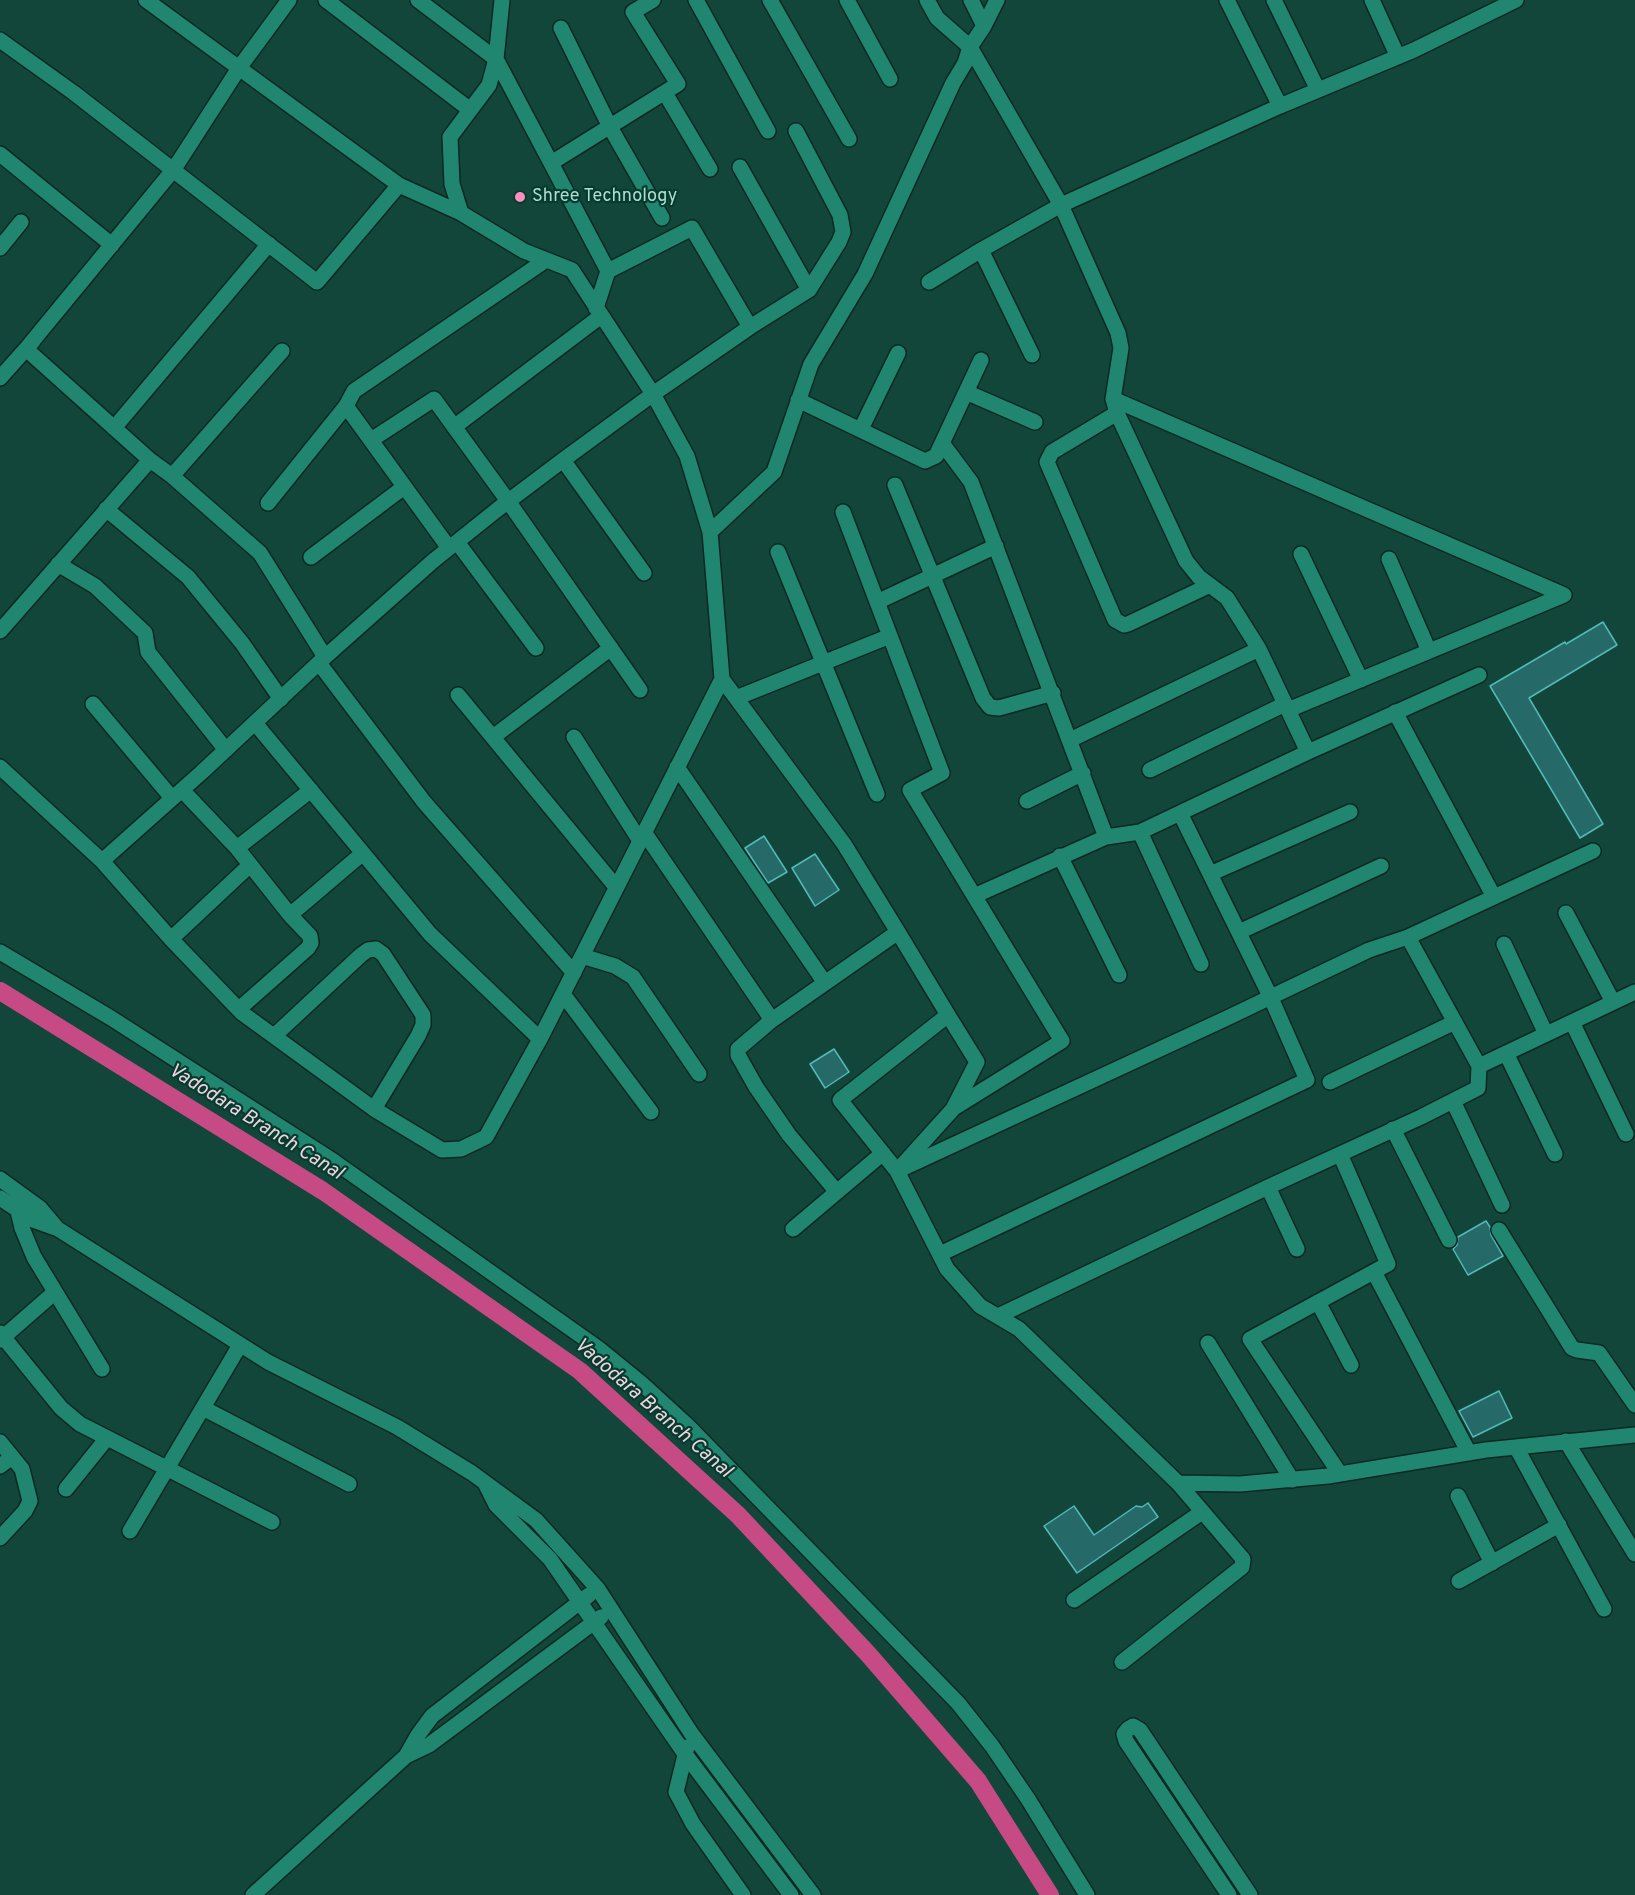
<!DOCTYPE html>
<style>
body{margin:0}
canvas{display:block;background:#13463a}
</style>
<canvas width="1635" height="1895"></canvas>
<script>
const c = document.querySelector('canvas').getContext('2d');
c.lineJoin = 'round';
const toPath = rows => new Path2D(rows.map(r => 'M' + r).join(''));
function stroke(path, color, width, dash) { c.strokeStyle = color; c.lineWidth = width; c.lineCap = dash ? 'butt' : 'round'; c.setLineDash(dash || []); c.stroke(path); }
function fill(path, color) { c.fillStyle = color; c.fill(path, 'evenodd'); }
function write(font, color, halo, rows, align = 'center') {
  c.font = font + ' Overpass,sans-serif'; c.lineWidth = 4.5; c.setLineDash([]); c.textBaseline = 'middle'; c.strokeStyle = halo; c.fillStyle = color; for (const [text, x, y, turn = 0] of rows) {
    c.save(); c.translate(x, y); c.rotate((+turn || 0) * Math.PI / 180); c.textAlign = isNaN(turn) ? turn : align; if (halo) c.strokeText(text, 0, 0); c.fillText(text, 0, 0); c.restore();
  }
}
stroke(toPath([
 [0,991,323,1191,580,1371,738,1515,869,1655,978,1781,1050,1895]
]), '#c64a84', 18);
const building = toPath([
 [1603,622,1617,645,1529,698,1603,824,1580,838,1490,686,1565,642,1566,644,1603,622],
 [764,836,787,872,768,883,745,848,764,836],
 [815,854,839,890,815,906,792,868,815,854],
 [834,1049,849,1072,825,1088,810,1064,834,1049],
 [1486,1221,1490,1227,1491,1235,1503,1256,1468,1275,1453,1249,1457,1245,1458,1237,1486,1221],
 [1499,1391,1512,1418,1473,1437,1459,1411,1499,1391],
 [1148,1503,1158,1517,1077,1573,1044,1526,1074,1506,1094,1535,1136,1506,1142,1507,1148,1503]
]);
fill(building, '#256969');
stroke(building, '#52bab9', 1.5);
const minor = toPath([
 [146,0,399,185,461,213],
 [326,0,469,109],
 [418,0,496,59,608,271,596,308],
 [696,0,768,131],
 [770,0,849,139],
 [847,0,890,79],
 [927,0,937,18,970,47,1061,205,1118,333,1121,348,1113,399,1117,413,1186,561,1199,577,1227,598,1259,649,1308,752],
 [971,0,984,26],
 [1227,0,1280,106,1414,50,1516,0],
 [1274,0,1318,90],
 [1372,0,1398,57],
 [561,28,610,127,662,218],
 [0,40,74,93,317,282,399,185],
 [665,93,710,169],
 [0,154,112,245],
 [551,163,678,84,633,12,653,0],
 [740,167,809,290],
 [0,248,21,222],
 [929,282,981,250],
 [750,327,809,290,839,242,843,232,840,215,796,131],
 [1032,355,981,250,1061,205,1280,106],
 [0,378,33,341],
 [966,392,1035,422],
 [1113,399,1564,595,1288,710],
 [798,400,925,461,936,456,981,360],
 [1117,413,1052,452,1047,462,1115,620,1124,625,1128,624,1210,585],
 [454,427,601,316],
 [114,428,269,244],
 [861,429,898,353],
 [371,440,434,399,508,501,640,690],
 [942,443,971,482,1106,837,1140,832,1308,752,1479,675],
 [150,460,26,349,174,169,239,68,289,0],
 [563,460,644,573],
 [172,476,282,351],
 [895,485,983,698,990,707,999,708,1053,693],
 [268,503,346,406],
 [106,509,188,577,242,643,281,699],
 [710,532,774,472,811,364,865,274,953,83,965,63,970,47,984,26,997,0],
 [457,542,536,648],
 [449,548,346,406,354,391,546,260],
 [778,552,877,794],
 [1301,554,1361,680],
 [311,557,404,487],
 [1389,559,1429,651],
 [58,564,95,586,145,633,148,652,226,750],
 [877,602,996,546],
 [0,631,150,460,172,476,260,553,325,657],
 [890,636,942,773,910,790,1062,1041,954,1108],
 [319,663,424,802,574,973],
 [722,679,844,844,898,932,948,1015,977,1062,953,1109,897,1171,840,1100,948,1015],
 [458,695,616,887],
 [736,698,890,636,843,512],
 [93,704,172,798],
 [1395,712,1494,897],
 [255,723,430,934,540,1039],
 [493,737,611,648],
 [574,737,640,841],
 [1070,740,1259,649],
 [0,767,102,861,171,939,242,1013,374,1109,442,1150,461,1149,486,1137,540,1039,722,679,710,532,687,456,653,394,572,270,524,251,461,213,452,184,450,137,489,85,496,59,502,0],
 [677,767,825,983],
 [1150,770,1285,704],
 [182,790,237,848,290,915,310,936,311,943,308,948,239,1009],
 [1027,801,1083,773],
 [644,832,772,1020,898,932],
 [1140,832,1201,964],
 [237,848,311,790],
 [1060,856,1119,975],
 [102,861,202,772,325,657,433,561,498,509,563,460,653,394,750,327,692,228,608,271],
 [1210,874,1350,812],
 [974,896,1106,837],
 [1566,913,1613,1002],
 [290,915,363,853],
 [1239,932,1381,866],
 [1408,937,1593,851],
 [171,939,250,865],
 [1504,944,1546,1034],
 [0,952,111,1018,332,1160,598,1348,641,1383,688,1426,958,1703,992,1746,1028,1799,1087,1895],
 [582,956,615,966,633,977,699,1074],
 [1635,992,1479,1066,1408,937,1369,950,1227,1018,897,1171,947,1269,980,1306,1019,1329,1178,1483,1240,1484,1328,1476,1486,1450,1635,1435],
 [563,994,651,1112],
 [772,1020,738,1049,738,1055,756,1087,789,1135,837,1192],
 [1572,1022,1626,1134],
 [274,1036,361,955,368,950,376,949,383,954,423,1015,423,1025,418,1036,374,1109],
 [1506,1053,1555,1154],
 [1330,1082,1455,1022],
 [1453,1101,1502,1205],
 [1393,1129,1449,1240],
 [1340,1154,1388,1264,1250,1339,1340,1474],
 [0,1179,40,1208,56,1227],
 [1268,1187,1297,1249],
 [0,1198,33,1220,58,1229,268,1362,397,1427,472,1473,536,1520,598,1589,691,1733,813,1895],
 [18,1211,22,1228,34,1257,102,1369],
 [793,1229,883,1153],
 [1499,1230,1572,1348,1577,1350,1599,1353,1635,1405],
 [940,1254,1307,1080,1271,998,1180,813],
 [1374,1272,1469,1453],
 [1318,1302,1351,1365],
 [998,1316,1268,1187,1421,1117,1478,1088,1479,1066],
 [0,1333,61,1408,80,1424,272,1522],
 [0,1340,55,1292],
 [1208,1343,1292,1480],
 [203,1408,349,1484],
 [1566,1441,1635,1554],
 [0,1442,22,1469,30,1501,25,1511,0,1538],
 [1516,1447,1604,1609],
 [0,1466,12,1457],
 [486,1485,496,1505,550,1559,685,1754,791,1895],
 [66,1489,107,1438],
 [1458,1496,1492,1563],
 [130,1531,240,1345],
 [1459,1581,1559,1525],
 [1074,1600,1202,1512],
 [1122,1662,1242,1567,1243,1559,1178,1483],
 [687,1747,676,1792,693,1824,743,1895],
 [406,1756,418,1735,432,1716,589,1595],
 [253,1895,406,1756,429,1745,601,1617],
 [1229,1895,1126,1741,1124,1734,1128,1729,1133,1726,1140,1730,1250,1895]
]);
stroke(minor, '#0b2922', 18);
stroke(minor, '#218670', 15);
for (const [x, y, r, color] of [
 [520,197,6,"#fe8ebd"]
]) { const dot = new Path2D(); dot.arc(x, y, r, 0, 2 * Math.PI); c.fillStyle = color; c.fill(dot); stroke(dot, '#043c30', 2); }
write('18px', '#b2dccf', '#043c30', [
 ["Shree Technology",532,197]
], 'left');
write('italic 20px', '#f3d2de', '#043c30', [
 ["Vadodara Branch Canal",255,1123,32],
 ["Vadodara Branch Canal",652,1409,41]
]);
</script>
